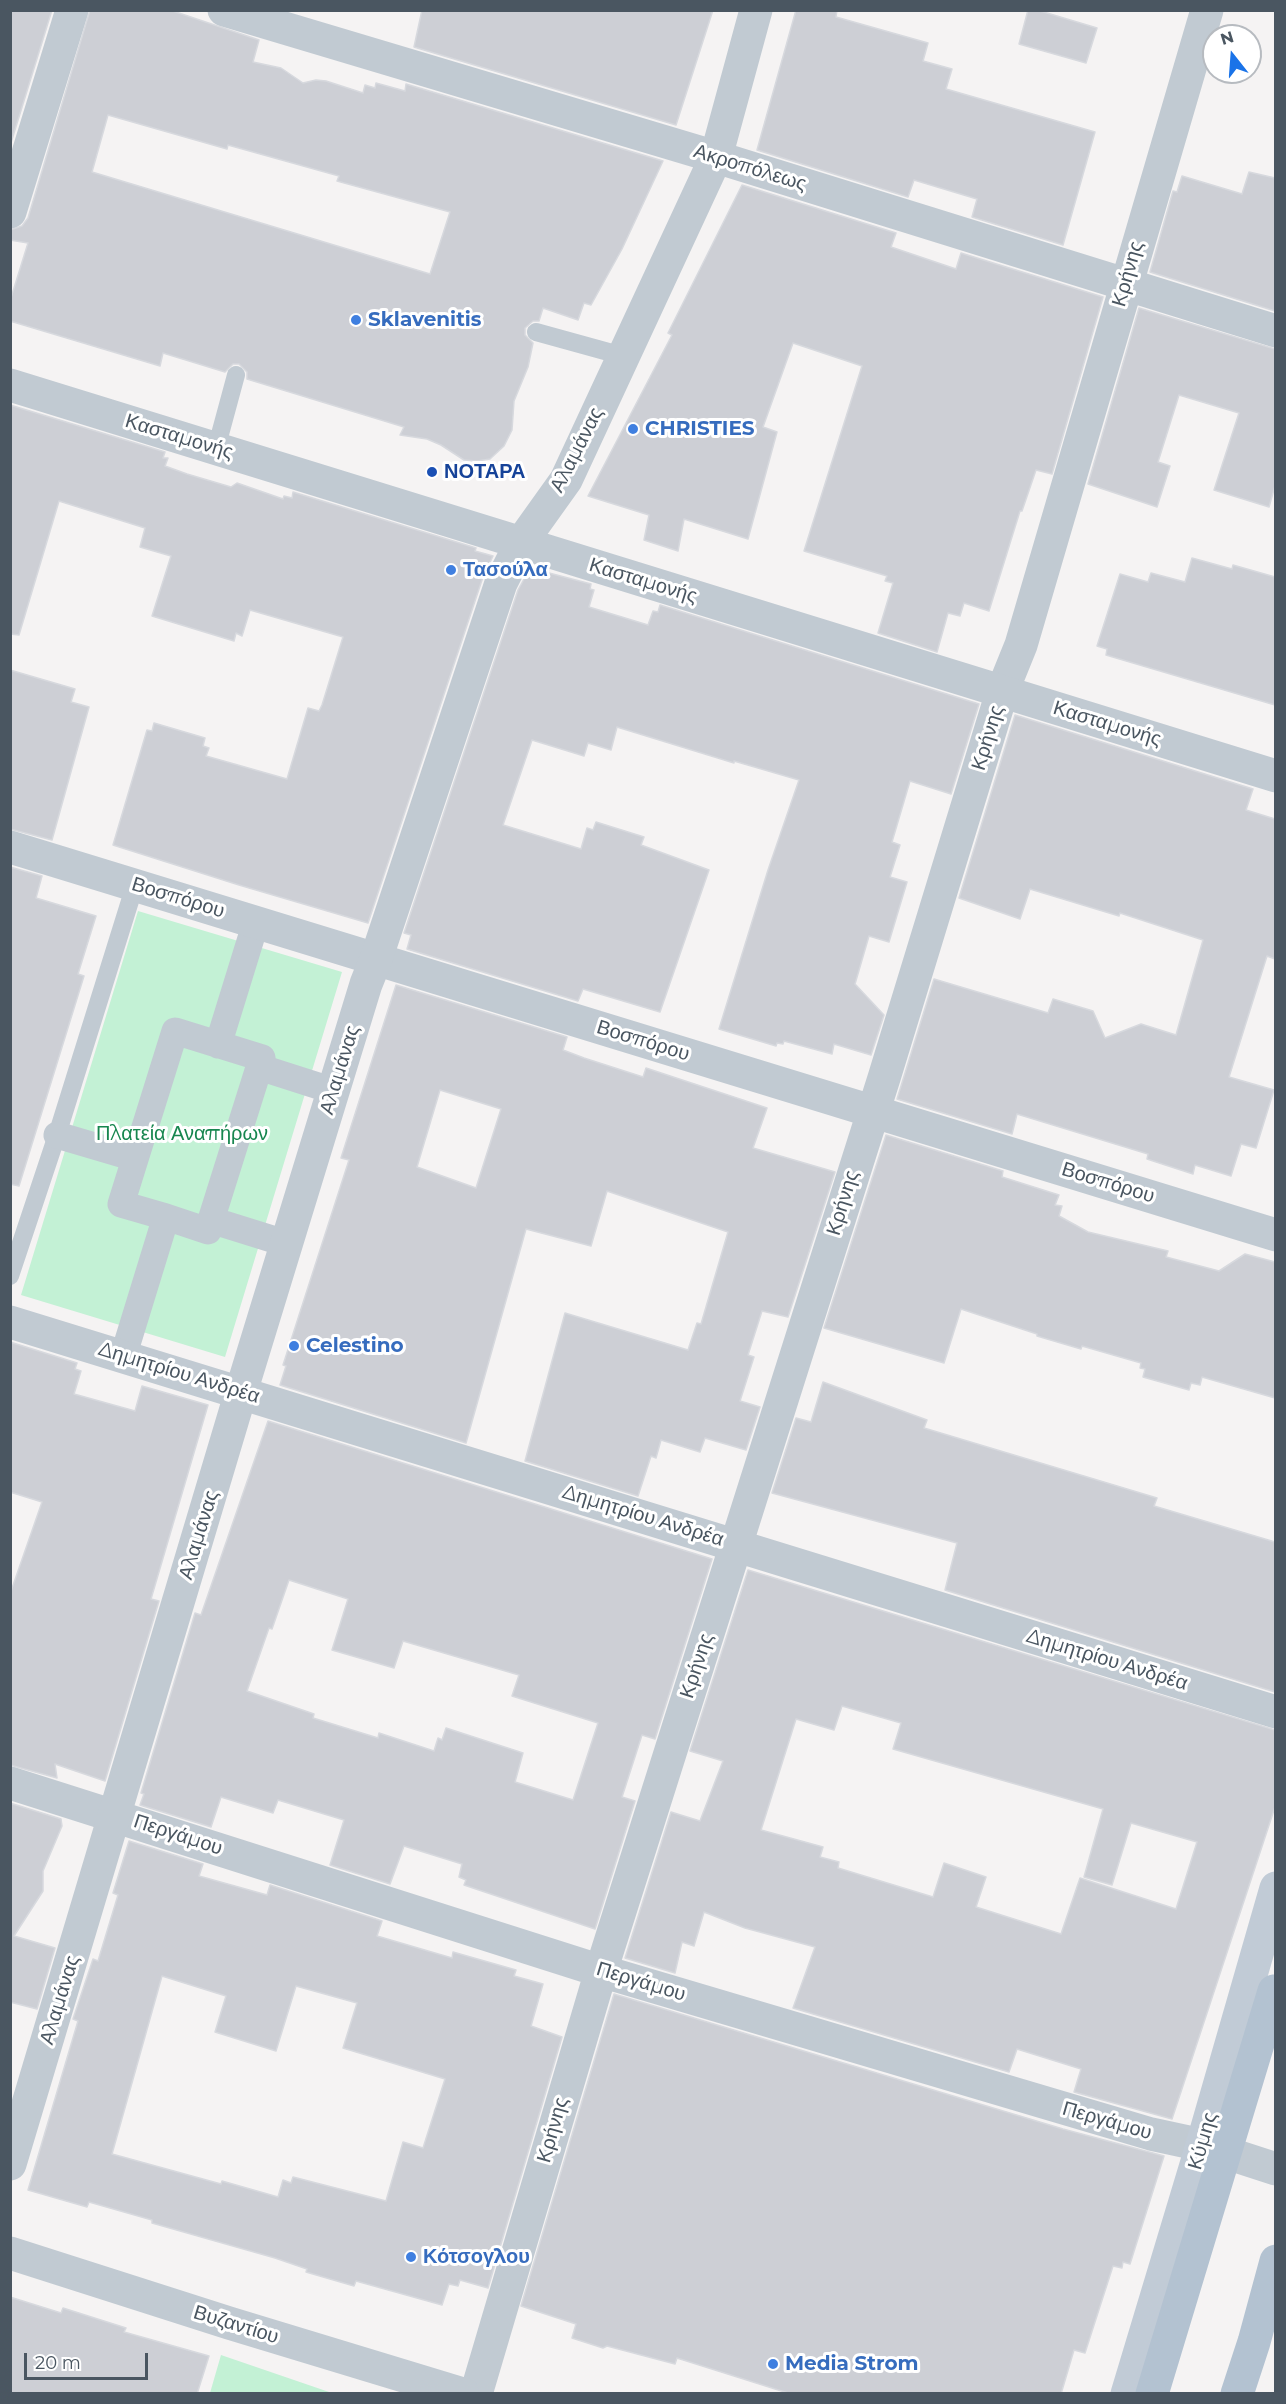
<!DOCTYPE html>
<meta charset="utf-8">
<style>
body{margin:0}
#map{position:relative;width:1286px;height:2404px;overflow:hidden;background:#f5f3f3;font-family:Montserrat,sans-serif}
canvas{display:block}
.frame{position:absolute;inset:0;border:12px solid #4a5661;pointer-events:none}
.north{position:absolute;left:1202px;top:24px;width:60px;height:60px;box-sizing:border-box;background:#fff;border:2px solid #b7bbc0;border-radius:50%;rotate:343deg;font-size:16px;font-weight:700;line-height:24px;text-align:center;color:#4a5661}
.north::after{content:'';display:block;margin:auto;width:21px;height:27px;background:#1a73e8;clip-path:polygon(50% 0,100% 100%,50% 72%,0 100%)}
.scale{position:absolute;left:24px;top:2353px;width:124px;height:27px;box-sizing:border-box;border:3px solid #4a5661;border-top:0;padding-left:8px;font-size:18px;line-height:21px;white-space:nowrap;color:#4a5661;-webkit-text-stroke:4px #fff;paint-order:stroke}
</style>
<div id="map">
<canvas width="1286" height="2404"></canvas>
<div class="frame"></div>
<div class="north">N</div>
<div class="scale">20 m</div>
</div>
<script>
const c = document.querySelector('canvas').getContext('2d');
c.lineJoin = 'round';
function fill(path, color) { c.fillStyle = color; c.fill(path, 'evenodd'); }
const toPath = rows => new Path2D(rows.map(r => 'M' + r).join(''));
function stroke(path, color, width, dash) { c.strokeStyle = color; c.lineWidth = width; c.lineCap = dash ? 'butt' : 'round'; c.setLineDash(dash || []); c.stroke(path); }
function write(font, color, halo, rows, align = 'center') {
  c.font = font + ' Montserrat,sans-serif'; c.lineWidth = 6; c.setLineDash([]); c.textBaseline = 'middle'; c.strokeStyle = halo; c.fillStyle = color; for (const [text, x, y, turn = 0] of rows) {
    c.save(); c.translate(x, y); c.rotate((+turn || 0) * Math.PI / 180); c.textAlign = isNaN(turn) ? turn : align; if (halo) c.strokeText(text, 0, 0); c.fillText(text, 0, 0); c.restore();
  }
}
fill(toPath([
 [138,911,342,972,225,1357,21,1295],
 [221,2355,332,2393,210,2393]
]), '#c3f1d5');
const building = toPath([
 [10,10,52,10,10,146,10,10],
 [90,10,170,10,259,40,253,62,281,68,303,83,316,80,326,81,363,93,365,85,375,88,376,83,405,91,406,84,663,161,622,249,591,305,584,303,578,320,543,308,539,321,533,321,525,328,525,335,533,343,528,367,514,401,512,430,504,446,490,459,477,461,464,460,441,445,427,439,400,435,404,427,247,379,247,372,239,364,233,364,225,372,163,353,160,366,10,321,10,301,28,243,10,240,10,230,22,226,28,218,90,10],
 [108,115,227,149,228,145,339,176,337,181,450,212,430,274,92,172,108,115],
 [422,10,713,10,676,125,414,47,422,10],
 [796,10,837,10,836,17,928,43,923,61,952,69,946,89,1095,132,1063,245,972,217,977,199,914,180,908,197,757,150,796,10],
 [1028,10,1037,10,1097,28,1086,63,1019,44,1028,10],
 [1249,172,1275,178,1275,311,1150,272,1173,191,1177,192,1182,176,1242,194,1249,172],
 [742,185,896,233,891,247,956,269,961,253,1103,297,1052,474,1036,470,1022,511,1020,511,989,611,964,603,960,616,948,613,937,652,878,633,893,583,885,581,887,576,804,551,862,366,793,343,763,427,777,432,748,539,684,519,678,551,644,540,649,515,588,496,672,335,668,333,742,185],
 [1139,308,1275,349,1275,486,1269,507,1214,490,1239,413,1179,395,1158,462,1170,466,1157,507,1088,484,1139,308],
 [10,405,165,452,163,458,168,458,165,466,187,474,231,487,237,483,283,499,284,496,292,498,293,492,476,548,475,551,493,556,483,577,368,923,239,885,113,845,147,730,152,731,154,723,205,738,203,746,209,748,206,756,287,779,308,708,319,711,322,705,343,637,250,610,242,636,236,633,234,641,152,616,171,556,140,547,145,528,59,501,19,635,10,634,10,405],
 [1192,558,1232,569,1233,565,1275,577,1275,705,1106,655,1107,649,1097,646,1120,574,1148,582,1151,573,1185,582,1192,558],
 [530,568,591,584,590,589,594,590,589,607,648,625,653,611,658,612,660,605,979,704,951,794,910,781,892,842,900,845,890,877,907,882,889,942,869,936,855,984,884,1015,871,1055,834,1044,832,1054,784,1041,783,1044,777,1043,776,1046,719,1029,768,870,799,780,734,761,734,763,617,727,611,750,588,743,584,756,532,740,503,825,581,849,587,828,593,830,596,822,644,837,641,845,709,870,660,1012,583,989,578,1001,407,949,411,935,404,933,518,590,530,568],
 [10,670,75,689,71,702,89,707,52,840,10,829,10,670],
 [1015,715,1253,789,1246,810,1275,819,1275,959,1267,956,1229,1077,1274,1090,1256,1148,1241,1144,1231,1176,1195,1165,1193,1174,1147,1159,1148,1154,1017,1114,1012,1134,897,1099,934,979,1048,1013,1053,999,1093,1011,1105,1038,1141,1024,1176,1035,1203,940,1120,913,1119,916,1030,889,1020,919,959,898,1015,715],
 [10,867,42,876,36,898,96,916,78,974,84,976,19,1186,10,1184,10,867],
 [396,985,567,1037,563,1050,584,1058,643,1077,646,1068,767,1108,753,1148,835,1172,788,1317,762,1311,748,1355,754,1357,740,1401,760,1407,746,1450,705,1438,700,1452,661,1440,656,1458,651,1456,638,1496,525,1461,565,1313,688,1350,697,1323,701,1324,728,1232,607,1191,591,1246,526,1229,466,1443,280,1385,286,1366,283,1365,349,1160,341,1158,396,985],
 [440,1090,501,1109,476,1188,417,1167,440,1090],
 [886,1135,1003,1171,1002,1177,1059,1195,1055,1205,1062,1206,1059,1216,1088,1232,1168,1251,1166,1257,1219,1271,1245,1254,1275,1262,1275,1398,1202,1377,1200,1385,1191,1383,1189,1390,1143,1377,1145,1369,1140,1368,1141,1363,1082,1346,1081,1349,1037,1336,1037,1334,961,1309,944,1363,824,1328,886,1135],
 [10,1342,77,1363,75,1369,81,1371,74,1394,135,1411,142,1386,208,1405,151,1599,159,1601,105,1781,55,1764,57,1778,10,1765,10,1594,42,1502,10,1492,10,1342],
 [823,1382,927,1420,924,1428,1157,1498,1154,1506,1275,1542,1275,1692,945,1590,957,1543,772,1493,796,1418,811,1422,823,1382],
 [268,1421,712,1559,655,1739,642,1735,622,1797,635,1801,595,1929,464,1885,466,1880,459,1877,462,1864,404,1846,390,1884,330,1865,344,1820,278,1800,273,1813,221,1797,211,1827,140,1805,144,1794,141,1793,195,1613,201,1615,268,1421],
 [289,1580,348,1599,332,1650,394,1668,403,1641,519,1675,512,1696,598,1723,573,1800,515,1782,523,1753,446,1728,442,1740,438,1738,434,1751,379,1733,378,1738,313,1718,314,1714,247,1691,269,1628,272,1629,289,1580],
 [748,1570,1275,1730,1275,1807,1172,2119,1074,2092,1081,2069,1017,2049,1009,2072,793,2008,815,1947,745,1928,704,1912,694,1946,682,1942,675,1973,625,1958,671,1812,700,1821,723,1761,690,1751,748,1570],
 [842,1706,901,1723,893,1749,1103,1809,1084,1877,1112,1885,1131,1823,1197,1842,1176,1909,1080,1878,1061,1934,976,1907,986,1877,944,1863,933,1897,838,1868,839,1862,820,1857,823,1847,761,1830,796,1719,834,1730,842,1706],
 [10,1803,61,1819,62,1826,43,1871,43,1891,14,1936,55,1948,37,2009,10,2002,10,1803],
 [129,1841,203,1864,199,1876,267,1895,270,1885,382,1921,377,1936,452,1958,453,1952,516,1970,514,1976,543,1984,531,2026,562,2037,488,2288,460,2280,458,2286,449,2284,442,2305,356,2281,354,2286,306,2272,307,2269,275,2258,152,2223,152,2220,89,2202,87,2207,28,2190,78,2021,73,2019,93,1959,98,1961,118,1895,113,1893,129,1841],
 [162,1976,226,1996,215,2032,276,2051,296,1986,357,2003,343,2048,445,2079,423,2148,403,2142,386,2201,293,2177,291,2183,283,2180,278,2197,222,2181,221,2184,112,2154,162,1976],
 [614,1994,1063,2129,1164,2156,1130,2264,1123,2262,1122,2268,1113,2266,1085,2353,1074,2350,1061,2394,791,2394,677,2358,675,2364,607,2346,603,2348,572,2338,576,2324,521,2306,614,1994],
 [10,2297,61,2313,63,2308,126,2328,124,2332,209,2356,197,2394,10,2394,10,2297]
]);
fill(building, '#cdcfd5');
stroke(building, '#d7d9de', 1.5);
stroke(toPath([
 [536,332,623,356],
 [216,449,236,375],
 [10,1276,57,1135,135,885]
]), '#c1cad2', 18);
stroke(toPath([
 [218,1045,256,922],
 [259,1067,334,1091],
 [57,1135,135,1158],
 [166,1217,121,1204,175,1031,262,1058,211,1220],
 [123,1357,166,1217,208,1231,211,1220,288,1244]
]), '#c1cad2', 27);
stroke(toPath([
 [224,10,716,157,1276,331],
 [10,212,72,10],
 [10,847,1276,1235],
 [10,1322,1276,1712],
 [10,1783,601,1971,1151,2134,1202,2145,1276,2169],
 [476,2394,601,1971,884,1078,1002,692,1021,645,1207,10]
]), '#c1cad2', 33);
stroke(toPath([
 [10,385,1276,776],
 [10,2164,241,1392,366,984,376,959,501,583,521,543,566,480,716,157,756,10],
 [10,2253,229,2323,463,2394]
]), '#c1cad2', 33);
stroke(toPath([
 [1127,2394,1202,2145,1276,1888]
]), '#c1cbd6', 33);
stroke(toPath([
 [1237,2394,1254,2342,1276,2261]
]), '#b3c2d1', 33);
stroke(toPath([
 [1152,2394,1274,1991]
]), '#b3c2d1', 33);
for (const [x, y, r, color] of [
 [356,320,6,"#3f7fe0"],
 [633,429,6,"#3f7fe0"],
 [432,472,6,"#1a4fb4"],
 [451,570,6,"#3f7fe0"],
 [294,1346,6,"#3f7fe0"],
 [411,2257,6,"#3f7fe0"],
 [773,2364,6,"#3f7fe0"]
]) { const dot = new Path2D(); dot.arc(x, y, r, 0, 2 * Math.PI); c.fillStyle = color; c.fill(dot); stroke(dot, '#fff', 2); }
write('20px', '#4a5661', '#fff', [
 ["Ακροπόλεως",750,168,17],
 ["Κρήνης",1128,274,-74],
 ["Κασταμονής",179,437,17],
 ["Αλαμάνας",577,450,-63],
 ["Κασταμονής",643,581,17],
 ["Κασταμονής",1107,724,17],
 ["Κρήνης",988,738,-73],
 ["Βοσπόρου",178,898,17],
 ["Βοσπόρου",643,1041,17],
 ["Αλαμάνας",340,1070,-73],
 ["Βοσπόρου",1108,1183,17],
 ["Κρήνης",843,1203,-73],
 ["Δημητρίου Ανδρέα",179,1373,17],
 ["Δημητρίου Ανδρέα",643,1516,17],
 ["Αλαμάνας",199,1535,-73],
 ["Δημητρίου Ανδρέα",1107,1660,17],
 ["Κρήνης",697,1666,-72],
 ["Περγάμου",178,1835,18],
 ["Περγάμου",641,1982,17],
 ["Αλαμάνας",60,2000,-73],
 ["Περγάμου",1107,2121,16],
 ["Κρήνης",553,2130,-74],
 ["Κύμης",1203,2141,-74],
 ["Βυζαντίου",236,2325,17]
]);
write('bold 20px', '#366cbe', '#fff', [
 ["Sklavenitis",368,320],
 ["CHRISTIES",645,429],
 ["Τασούλα",463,570],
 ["Celestino",306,1346],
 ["Κότσογλου",423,2257],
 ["Media Strom",785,2364]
], 'left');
write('bold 20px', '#164399', '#fff', [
 ["ΝΟΤΑΡΑ",444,472]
], 'left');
write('20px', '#17864f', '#fff', [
 ["Πλατεία Αναπήρων",182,1134]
]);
</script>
